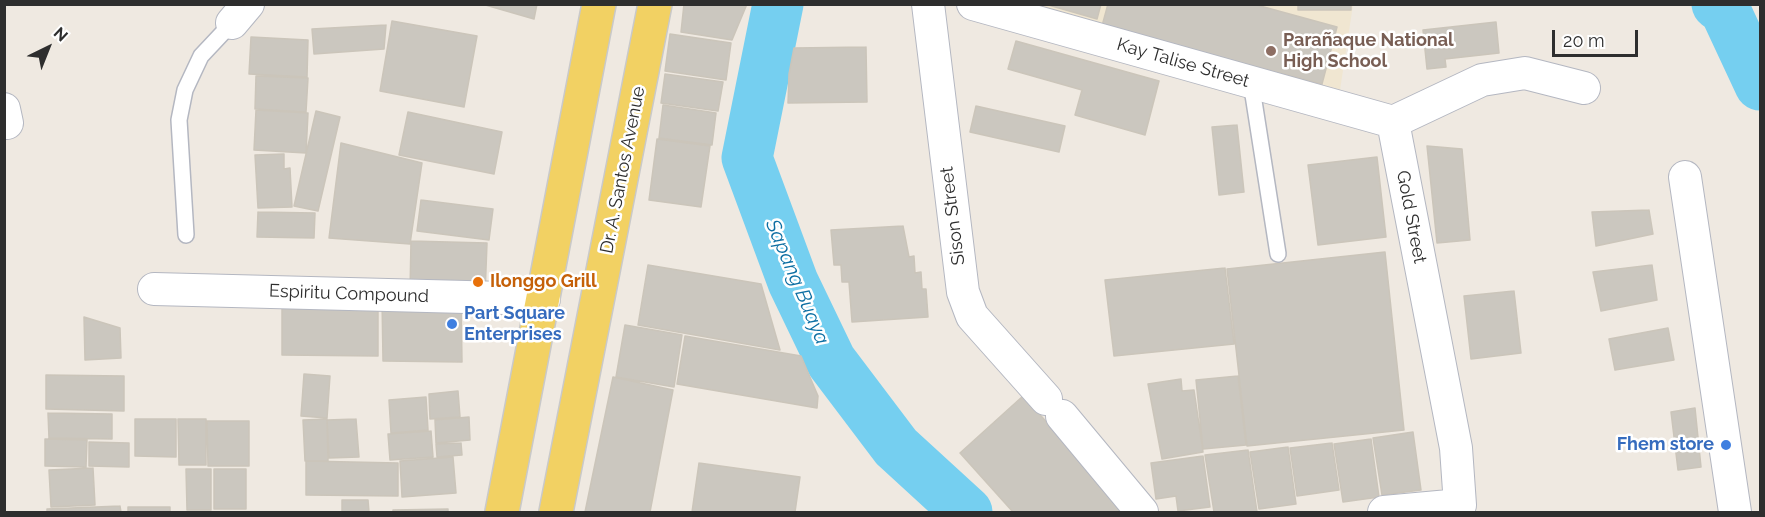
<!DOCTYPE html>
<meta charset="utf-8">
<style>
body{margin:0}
#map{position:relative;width:1765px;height:517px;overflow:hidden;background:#efe9e1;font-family:Raleway,sans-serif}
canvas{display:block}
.frame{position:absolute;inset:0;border:6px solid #2e2e2e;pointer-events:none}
.north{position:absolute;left:18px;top:18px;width:60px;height:60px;-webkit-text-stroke:4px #fff;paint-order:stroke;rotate:43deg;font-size:16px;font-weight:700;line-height:24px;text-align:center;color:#2e2e2e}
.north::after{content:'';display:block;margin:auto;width:21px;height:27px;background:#2e2e2e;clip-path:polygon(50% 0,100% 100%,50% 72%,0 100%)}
.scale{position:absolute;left:1552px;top:30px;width:86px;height:27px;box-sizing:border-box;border:3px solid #2e2e2e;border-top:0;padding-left:8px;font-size:18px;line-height:21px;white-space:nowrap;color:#2e2e2e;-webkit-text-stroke:4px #fff;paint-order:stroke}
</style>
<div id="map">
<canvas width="1765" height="517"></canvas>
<div class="frame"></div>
<div class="north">N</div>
<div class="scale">20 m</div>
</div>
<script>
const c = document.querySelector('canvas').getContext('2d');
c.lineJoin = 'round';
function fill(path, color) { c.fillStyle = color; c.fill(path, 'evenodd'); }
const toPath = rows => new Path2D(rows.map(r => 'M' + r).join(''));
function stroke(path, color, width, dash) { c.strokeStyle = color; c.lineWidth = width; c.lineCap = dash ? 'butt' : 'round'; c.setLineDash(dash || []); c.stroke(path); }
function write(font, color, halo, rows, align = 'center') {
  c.font = font + ' Raleway,sans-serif'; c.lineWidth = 5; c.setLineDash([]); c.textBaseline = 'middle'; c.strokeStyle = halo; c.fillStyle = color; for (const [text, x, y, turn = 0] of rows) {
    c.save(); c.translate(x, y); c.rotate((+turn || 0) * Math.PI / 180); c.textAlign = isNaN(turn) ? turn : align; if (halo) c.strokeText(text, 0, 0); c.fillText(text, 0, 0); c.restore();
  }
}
fill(toPath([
 [1022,5,1353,5,1340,90]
]), '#f0e6d1');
stroke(toPath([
 [778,4,747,158,793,282,831,361,896,447,967,512],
 [1717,4,1725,10,1760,85]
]), '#75cff0', 51);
const building = toPath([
 [482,4,537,4,534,19,482,4],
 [684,4,747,4,732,40,681,32,684,4],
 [1045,4,1101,4,1097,19,1045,4],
 [1108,4,1253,4,1337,27,1322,84,1102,26,1108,4],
 [1298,4,1351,4,1351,10,1298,10,1298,4],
 [392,21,477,36,464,107,380,91,392,21],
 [1496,22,1499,53,1445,59,1446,67,1427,69,1423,30,1496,22],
 [386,25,384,49,314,54,312,29,386,25],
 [670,34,731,43,726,80,665,71,670,34],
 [251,37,308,40,307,77,249,74,251,37],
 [1016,41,1159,81,1145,135,1075,115,1082,90,1008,69,1016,41],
 [866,47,867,102,788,103,789,74,794,48,866,47],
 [665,74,723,82,718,111,661,103,665,74],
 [256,76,308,78,306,112,255,109,256,76],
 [663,105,716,113,712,145,659,138,663,105],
 [976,106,1065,126,1059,152,970,132,976,106],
 [256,110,308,113,306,153,254,150,256,110],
 [316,111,340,117,318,211,294,206,316,111],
 [408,112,502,132,494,174,399,155,408,112],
 [1237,125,1244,192,1219,195,1212,127,1237,125],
 [657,139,710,146,701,207,649,200,657,139],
 [341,143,422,163,410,244,329,238,341,143],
 [1427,146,1462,149,1470,240,1437,243,1427,146],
 [284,154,284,169,290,168,292,207,258,208,255,155,284,154],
 [1377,157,1386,237,1318,245,1308,165,1377,157],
 [421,200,493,209,489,240,417,231,421,200],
 [1649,210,1653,234,1596,246,1592,212,1649,210],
 [258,212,315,213,314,238,257,237,258,212],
 [903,226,909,257,914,256,915,273,921,272,922,289,926,289,928,317,852,322,849,282,842,282,841,265,834,265,831,230,903,226],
 [411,241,487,243,485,295,410,292,411,241],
 [1385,252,1404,430,1247,446,1227,269,1385,252],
 [648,265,761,284,780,350,638,325,648,265],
 [1652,265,1657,300,1601,311,1593,272,1652,265],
 [1225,268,1234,344,1114,356,1105,280,1225,268],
 [1514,291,1521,353,1471,359,1464,296,1514,291],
 [282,296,378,297,378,356,282,355,282,296],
 [382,299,461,299,462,362,383,361,382,299],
 [84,317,120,328,121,358,85,360,84,317],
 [625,325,682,335,674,387,616,377,625,325],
 [1668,328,1674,360,1615,370,1609,339,1668,328],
 [685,336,801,356,818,396,817,408,677,384,685,336],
 [304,374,330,376,327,418,301,416,304,374],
 [46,375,124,376,124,411,46,409,46,375],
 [1238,376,1246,445,1203,449,1196,380,1238,376],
 [613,377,673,390,650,512,585,512,613,377],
 [1181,379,1182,391,1194,390,1203,452,1162,459,1148,384,1181,379],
 [458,391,460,417,430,419,429,394,458,391],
 [1023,396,1128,512,1013,512,960,453,1023,396],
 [426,397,428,430,391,433,389,400,426,397],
 [1695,408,1701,467,1678,470,1671,412,1695,408],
 [48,413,112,414,112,439,49,438,48,413],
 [469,417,470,440,436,443,435,420,469,417],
 [135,419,176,419,176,457,135,456,135,419],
 [178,419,206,419,206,465,179,465,178,419],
 [327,419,328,461,305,461,303,420,327,419],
 [356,419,359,457,329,458,327,420,356,419],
 [207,421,249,421,249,466,208,466,207,421],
 [431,431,433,457,390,460,388,434,431,431],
 [1413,432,1421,490,1382,495,1373,438,1413,432],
 [45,439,87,440,86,467,45,466,45,439],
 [1371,439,1379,497,1343,502,1334,444,1371,439],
 [89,442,129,443,129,467,89,466,89,442],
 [461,443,462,455,437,457,436,444,461,443],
 [1332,443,1339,490,1297,496,1290,448,1332,443],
 [1288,447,1296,504,1259,509,1250,452,1288,447],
 [1248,450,1257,512,1214,512,1205,455,1248,450],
 [1203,456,1210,507,1178,511,1176,496,1156,499,1151,463,1203,456],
 [453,457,456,493,402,497,400,461,453,457],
 [306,461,398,463,398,496,306,495,306,461],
 [699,463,800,477,795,512,692,512,699,463],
 [93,468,95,505,51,507,49,470,93,468],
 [186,469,211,469,211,510,187,510,186,469],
 [214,469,246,469,246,509,214,509,214,469],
 [342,500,368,500,369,512,342,512,342,500],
 [120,506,121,512,47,512,47,509,120,506],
 [128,507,170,507,170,512,128,512,128,507],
 [448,509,448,512,393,512,393,510,448,509]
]);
fill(building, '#cbc7bf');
stroke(building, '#cbc5ba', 1.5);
const service = toPath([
 [1251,82,1278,254],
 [186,235,179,120,185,90,201,56,232,23]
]);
const minor = toPath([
 [928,4,963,292,972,316,1046,399],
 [973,4,1393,122],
 [232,23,248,4],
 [4,109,7,123],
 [1393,122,1456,448,1460,505,1457,512],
 [1393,122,1482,80,1525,73,1584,88],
 [1685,177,1735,512],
 [154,289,544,299],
 [1062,416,1142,512],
 [1384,512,1460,505]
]);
const primary = toPath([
 [502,512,599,4],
 [556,512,655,4]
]);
stroke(service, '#b4b7c1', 18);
stroke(minor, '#b4b7c1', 34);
stroke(primary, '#c9c9c9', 36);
stroke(service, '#fff', 15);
stroke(minor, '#fff', 32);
stroke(primary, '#f2d163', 33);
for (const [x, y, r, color] of [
 [1271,51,6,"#8d6e63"],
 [478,282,6,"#e8710a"],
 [452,324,6,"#3f7fe0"],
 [1726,445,6,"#3f7fe0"]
]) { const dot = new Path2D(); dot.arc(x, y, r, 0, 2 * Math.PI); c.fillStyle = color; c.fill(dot); stroke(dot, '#fff', 2); }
write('bold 18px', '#785e54', '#fff', [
 ["Parañaque National",1283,41],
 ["High School",1283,62]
], 'left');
write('18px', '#2e2e2e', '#fff', [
 ["Kay Talise Street",1183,63,16],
 ["Dr. A. Santos Avenue",623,170,-79],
 ["Sison Street",953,216,-97],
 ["Gold Street",1411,217,79],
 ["Espiritu Compound",349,294,2]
]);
write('bold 18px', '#c56008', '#fff', [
 ["Ilonggo Grill",490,282]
], 'left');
write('bold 18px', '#366cbe', '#fff', [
 ["Part Square",464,314],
 ["Enterprises",464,335],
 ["Fhem store",1714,445,"right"]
], 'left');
write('italic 20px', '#0d6fa3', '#fff', [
 ["Sapang Buaya",797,282,67]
]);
</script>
